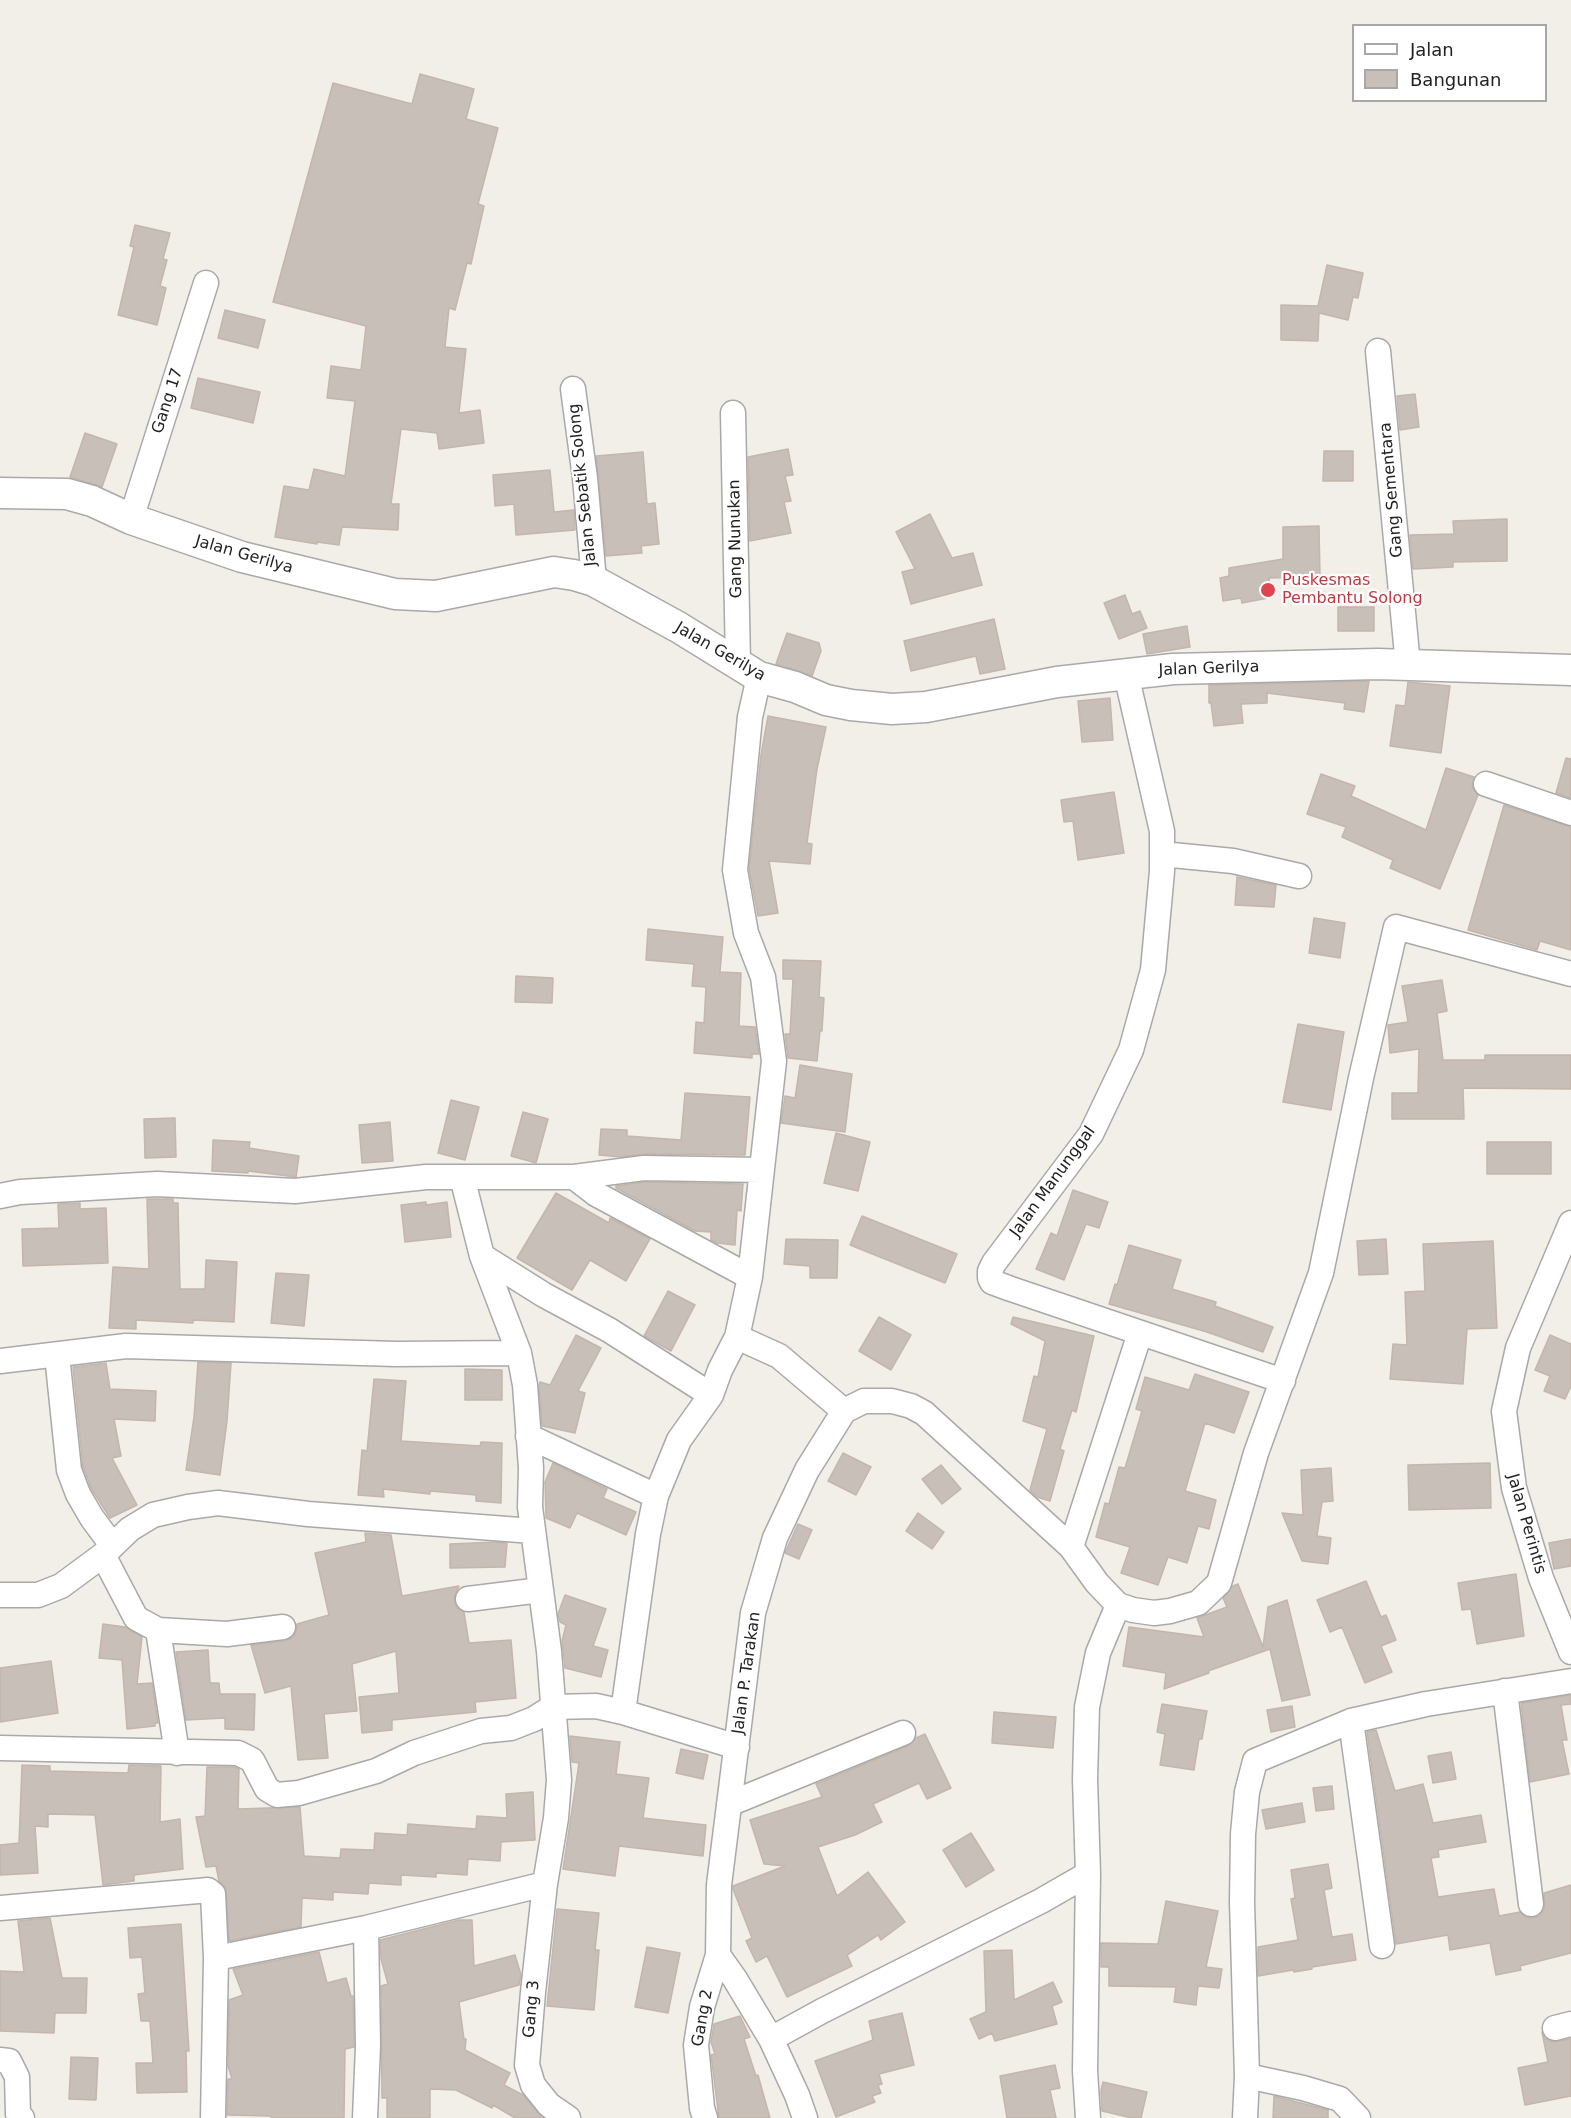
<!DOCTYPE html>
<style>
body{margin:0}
#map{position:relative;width:1571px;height:2118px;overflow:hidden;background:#f2efe9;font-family:"DejaVu Sans",sans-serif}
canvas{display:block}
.legend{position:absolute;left:1352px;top:24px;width:195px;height:78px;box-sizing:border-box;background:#fff;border:2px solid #a7a7a7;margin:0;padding:8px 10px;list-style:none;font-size:18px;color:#222}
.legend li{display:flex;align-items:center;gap:12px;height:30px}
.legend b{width:30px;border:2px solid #a7a7a7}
</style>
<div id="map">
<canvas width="1571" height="2118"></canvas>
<ul class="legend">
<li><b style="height:8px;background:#fff"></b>Jalan</li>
<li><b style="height:16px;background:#c7bfb8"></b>Bangunan</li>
</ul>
</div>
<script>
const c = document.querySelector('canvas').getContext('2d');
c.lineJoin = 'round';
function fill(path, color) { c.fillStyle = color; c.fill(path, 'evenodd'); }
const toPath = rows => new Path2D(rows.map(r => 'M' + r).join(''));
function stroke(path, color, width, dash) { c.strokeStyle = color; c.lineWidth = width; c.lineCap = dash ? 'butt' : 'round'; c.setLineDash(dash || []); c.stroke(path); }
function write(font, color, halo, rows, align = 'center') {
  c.font = font + ' "DejaVu Sans",sans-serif'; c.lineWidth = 4.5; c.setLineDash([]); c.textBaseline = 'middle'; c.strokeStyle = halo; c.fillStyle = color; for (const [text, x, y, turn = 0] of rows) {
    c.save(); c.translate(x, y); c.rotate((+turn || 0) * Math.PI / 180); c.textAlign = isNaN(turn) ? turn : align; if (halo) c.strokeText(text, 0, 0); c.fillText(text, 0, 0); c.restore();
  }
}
const building = toPath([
 [420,74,474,89,466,119,498,128,478,204,484,206,471,264,467,263,455,310,449,308,445,347,466,349,459,413,480,410,484,443,439,449,437,433,401,429,391,504,399,504,398,530,342,527,339,545,317,542,317,544,275,537,284,486,309,490,314,469,345,476,355,401,327,398,331,366,361,370,366,326,273,302,333,83,412,104,420,74],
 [135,225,170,233,163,259,167,260,160,286,166,288,157,325,118,315,134,247,130,246,135,225],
 [1327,265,1363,273,1358,298,1353,297,1348,320,1319,313,1318,341,1281,340,1281,305,1318,306,1327,265],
 [225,310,265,320,258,348,218,338,225,310],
 [198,378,260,392,253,423,191,408,198,378],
 [1415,394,1419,427,1400,430,1397,396,1415,394],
 [85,433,117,444,102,487,70,477,85,433],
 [788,449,793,475,785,476,791,501,784,502,791,533,750,541,748,457,788,449],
 [1324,451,1353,451,1353,481,1323,481,1324,451],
 [643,452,647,504,655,503,659,544,641,546,642,553,606,556,596,456,643,452],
 [550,470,554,512,574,510,575,530,516,535,514,504,495,506,493,475,550,470],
 [930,514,952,558,973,553,982,585,911,604,902,572,915,569,896,532,930,514],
 [1507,519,1507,561,1453,562,1453,567,1413,569,1410,535,1454,534,1453,521,1507,519],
 [1319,526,1320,577,1269,578,1270,586,1266,587,1268,598,1242,603,1241,598,1223,601,1220,578,1229,576,1229,568,1283,559,1283,527,1319,526],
 [1125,595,1132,614,1140,611,1147,628,1119,639,1104,603,1125,595],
 [1338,607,1374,607,1374,631,1338,631,1338,607],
 [994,619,1005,669,980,674,976,656,911,671,904,641,994,619],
 [1187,626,1190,647,1147,654,1143,634,1187,626],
 [787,633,819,643,821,651,812,676,776,664,787,633],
 [1369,681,1364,712,1344,709,1345,703,1267,693,1267,703,1241,704,1243,723,1214,726,1211,703,1209,703,1209,685,1369,681],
 [1408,682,1450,686,1441,753,1390,746,1396,705,1405,706,1408,682],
 [1110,698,1113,740,1082,742,1078,701,1110,698],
 [768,716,826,727,817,769,807,843,812,844,810,864,769,861,778,913,758,916,749,868,761,755,768,716],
 [1566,758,1571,759,1571,798,1556,793,1566,758],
 [1446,768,1474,777,1472,787,1478,795,1440,889,1390,868,1393,860,1342,837,1346,827,1307,814,1321,774,1355,786,1351,796,1426,830,1446,768],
 [1114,792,1124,853,1078,860,1073,821,1064,822,1061,800,1114,792],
 [1504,805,1571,827,1571,950,1540,941,1537,950,1468,930,1504,805],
 [1237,877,1276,885,1274,907,1235,905,1237,877],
 [1314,918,1345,923,1340,958,1309,953,1314,918],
 [648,929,723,937,720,972,741,973,739,1026,755,1027,759,1054,752,1054,752,1058,694,1053,696,1022,704,1023,706,987,692,986,694,964,646,960,648,929],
 [783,960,821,961,819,997,824,998,822,1031,820,1031,817,1061,788,1058,785,1034,790,1034,793,979,783,979,783,960],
 [516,976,553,978,552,1003,515,1002,516,976],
 [1442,980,1447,1011,1437,1013,1443,1060,1485,1060,1485,1055,1571,1055,1571,1089,1463,1088,1464,1119,1392,1119,1392,1093,1418,1093,1419,1049,1390,1053,1388,1025,1408,1022,1402,986,1442,980],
 [1298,1024,1344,1032,1331,1110,1283,1102,1298,1024],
 [800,1065,852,1074,845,1132,781,1123,785,1096,795,1098,800,1065],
 [685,1093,750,1097,745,1155,644,1154,621,1157,599,1155,601,1129,627,1130,627,1136,681,1140,685,1093],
 [451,1100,479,1107,465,1160,438,1153,451,1100],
 [523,1112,548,1119,536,1163,511,1156,523,1112],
 [175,1118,176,1157,145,1158,144,1119,175,1118],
 [390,1122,393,1161,362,1163,359,1125,390,1122],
 [836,1133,870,1142,858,1191,824,1183,836,1133],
 [213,1140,250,1142,249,1148,299,1156,296,1177,248,1171,248,1173,212,1171,213,1140],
 [1487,1142,1551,1142,1551,1174,1487,1174,1487,1142],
 [645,1182,743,1184,741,1211,737,1210,735,1245,717,1243,711,1240,711,1232,695,1231,616,1188,616,1186,645,1182],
 [1073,1190,1108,1202,1099,1228,1086,1224,1064,1280,1036,1269,1051,1233,1057,1236,1073,1190],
 [556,1193,609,1223,610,1218,650,1239,626,1281,590,1260,572,1290,517,1258,556,1193],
 [147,1199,173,1199,173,1203,178,1203,180,1289,205,1289,206,1260,237,1262,234,1322,193,1320,193,1323,136,1320,136,1329,109,1328,113,1267,149,1269,147,1199],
 [426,1202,426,1205,447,1202,451,1237,405,1242,401,1205,426,1202],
 [80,1203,80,1209,106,1208,108,1263,23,1266,22,1229,59,1228,58,1204,80,1203],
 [862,1216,957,1254,945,1283,850,1245,862,1216],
 [786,1239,838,1240,837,1278,810,1278,810,1266,784,1264,786,1239],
 [1386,1239,1388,1274,1359,1275,1357,1241,1386,1239],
 [1493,1241,1497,1328,1467,1329,1463,1384,1390,1379,1393,1344,1407,1345,1405,1292,1425,1291,1423,1244,1493,1241],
 [1129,1245,1181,1260,1172,1289,1216,1302,1215,1306,1273,1327,1263,1352,1207,1332,1109,1304,1115,1284,1117,1285,1129,1245],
 [276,1273,309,1275,304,1326,271,1323,276,1273],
 [668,1291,695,1305,671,1351,644,1336,668,1291],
 [879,1317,911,1335,891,1370,859,1351,879,1317],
 [1013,1317,1094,1336,1076,1412,1072,1410,1060,1449,1064,1451,1050,1501,1037,1497,1030,1490,1047,1429,1023,1421,1034,1376,1038,1377,1045,1341,1011,1324,1013,1317],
 [576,1335,601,1348,578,1391,585,1393,575,1433,542,1426,539,1386,540,1382,550,1385,576,1335],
 [1550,1335,1571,1344,1571,1386,1565,1399,1544,1391,1550,1376,1535,1370,1550,1335],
 [198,1362,231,1363,227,1421,220,1475,186,1470,194,1417,198,1362],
 [106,1363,110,1389,156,1391,155,1421,114,1419,121,1456,112,1458,137,1505,110,1518,91,1488,83,1467,73,1367,106,1363],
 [465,1369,502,1370,502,1400,465,1400,465,1369],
 [1195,1374,1249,1392,1234,1433,1205,1423,1185,1491,1216,1500,1209,1529,1198,1526,1187,1563,1168,1557,1158,1585,1121,1573,1130,1547,1096,1537,1105,1503,1109,1504,1119,1467,1125,1468,1142,1411,1136,1409,1145,1377,1189,1390,1195,1374],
 [374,1379,406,1381,401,1441,480,1446,481,1442,502,1443,501,1503,476,1501,476,1495,430,1491,430,1494,383,1489,384,1497,358,1495,362,1450,367,1451,374,1379],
 [843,1453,871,1467,856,1495,828,1481,843,1453],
 [553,1463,607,1489,603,1498,636,1512,626,1535,577,1513,570,1528,546,1518,545,1482,553,1463],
 [1490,1463,1491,1508,1409,1510,1408,1465,1490,1463],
 [941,1465,961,1489,942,1504,922,1479,941,1465],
 [1331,1468,1333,1501,1322,1502,1317,1536,1331,1538,1328,1564,1302,1561,1282,1513,1303,1515,1301,1470,1331,1468],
 [918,1513,944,1532,932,1549,906,1531,918,1513],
 [798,1524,812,1530,799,1559,785,1553,798,1524],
 [365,1533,391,1535,402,1596,459,1586,455,1594,454,1601,457,1608,464,1612,469,1643,511,1640,516,1698,475,1702,476,1712,392,1720,392,1730,362,1733,359,1697,399,1693,396,1651,352,1664,357,1711,324,1714,328,1758,298,1760,291,1686,265,1693,251,1645,285,1641,292,1638,296,1633,297,1624,329,1615,315,1553,366,1542,365,1533],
 [1571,1539,1571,1566,1554,1569,1549,1543,1571,1539],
 [496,1542,507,1543,505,1567,450,1568,450,1544,496,1542],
 [1516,1574,1524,1636,1477,1644,1471,1609,1462,1610,1458,1583,1516,1574],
 [1366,1581,1381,1617,1386,1615,1396,1640,1381,1646,1392,1672,1365,1683,1342,1627,1330,1632,1317,1600,1366,1581],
 [1238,1584,1263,1647,1268,1607,1287,1600,1310,1695,1282,1701,1270,1649,1208,1671,1209,1673,1164,1689,1166,1673,1123,1666,1129,1627,1204,1637,1197,1618,1227,1607,1223,1598,1233,1586,1238,1584],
 [565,1595,606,1609,593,1646,608,1650,601,1677,565,1668,562,1641,566,1625,560,1622,558,1614,565,1595],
 [103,1624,125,1627,142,1637,137,1684,152,1683,158,1723,155,1723,155,1726,127,1729,122,1660,99,1658,103,1624],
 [208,1650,210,1683,219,1683,220,1694,255,1694,254,1730,225,1729,225,1718,186,1720,176,1652,208,1650],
 [51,1661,58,1713,0,1722,0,1668,51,1661],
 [1571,1695,1571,1704,1561,1705,1567,1740,1562,1740,1569,1774,1530,1782,1521,1703,1571,1695],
 [1162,1704,1207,1711,1202,1739,1199,1739,1194,1770,1160,1765,1165,1734,1157,1732,1162,1704],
 [1292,1706,1295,1727,1271,1732,1267,1710,1292,1706],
 [994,1712,1056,1717,1053,1748,992,1743,994,1712],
 [1376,1730,1395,1791,1423,1784,1433,1823,1481,1815,1486,1842,1438,1850,1439,1857,1431,1858,1438,1897,1494,1889,1499,1916,1520,1912,1525,1917,1532,1918,1539,1916,1544,1910,1544,1893,1571,1885,1571,1953,1520,1966,1521,1970,1496,1975,1490,1943,1450,1950,1448,1935,1396,1944,1367,1732,1376,1730],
 [925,1734,951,1788,927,1799,919,1783,873,1804,882,1822,855,1835,818,1847,837,1896,868,1872,905,1922,881,1940,878,1935,847,1955,852,1966,787,1997,767,1956,756,1962,746,1941,752,1938,733,1889,733,1886,785,1866,764,1864,750,1820,822,1797,816,1784,908,1746,916,1738,925,1734],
 [570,1736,620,1742,616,1774,649,1778,643,1818,706,1825,703,1856,619,1846,615,1876,563,1869,579,1763,572,1762,570,1736],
 [681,1749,708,1755,703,1779,676,1773,681,1749],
 [1451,1752,1456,1779,1433,1783,1428,1756,1451,1752],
 [22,1765,50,1766,50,1771,128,1773,129,1765,161,1766,160,1822,180,1819,183,1869,134,1875,134,1881,103,1885,95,1815,48,1814,48,1827,35,1826,38,1873,0,1875,0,1845,19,1843,22,1765],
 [207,1767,234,1767,239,1769,238,1809,300,1807,304,1856,340,1858,341,1849,374,1850,375,1833,407,1835,408,1824,476,1829,477,1816,507,1818,506,1794,533,1792,535,1840,501,1842,500,1861,468,1859,467,1875,436,1873,436,1877,401,1875,401,1885,369,1883,368,1894,333,1892,333,1900,302,1898,301,1927,229,1941,226,1888,219,1881,216,1866,206,1867,196,1817,205,1816,207,1767],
 [1332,1786,1334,1809,1316,1811,1313,1788,1332,1786],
 [1302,1803,1305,1822,1266,1829,1262,1810,1302,1803],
 [971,1833,994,1870,966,1887,943,1850,971,1833],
 [1328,1864,1332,1888,1324,1890,1332,1937,1352,1934,1356,1960,1312,1967,1312,1969,1294,1972,1293,1970,1258,1976,1258,1947,1298,1940,1291,1899,1295,1898,1291,1870,1328,1864],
 [1166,1901,1218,1911,1206,1967,1222,1969,1219,1988,1198,1986,1196,2005,1174,2002,1176,1987,1109,1986,1109,1967,1101,1967,1101,1943,1158,1944,1166,1901],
 [557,1909,599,1913,595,1950,599,1950,594,2010,547,2006,557,1909],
 [50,1918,62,1978,87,1978,86,2013,55,2013,54,2033,0,2031,0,1971,24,1972,18,1921,50,1918],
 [459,1920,472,1920,474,1966,515,1955,521,1975,519,1985,459,2002,464,2039,466,2039,465,2050,510,2073,504,2085,523,2095,543,2118,515,2118,493,2105,492,2108,456,2090,430,2089,430,2118,387,2118,387,2098,382,2098,381,1986,388,1984,381,1959,380,1940,459,1920],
 [181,1924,189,2051,186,2051,187,2092,137,2093,136,2063,153,2063,150,2021,141,2021,138,1994,145,1993,142,1957,130,1958,128,1928,181,1924],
 [647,1947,680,1953,668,2013,635,2007,647,1947],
 [1012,1950,1014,2000,1053,1982,1062,2002,1052,2006,1057,2024,995,2041,992,2033,979,2039,970,2019,986,2012,984,1951,1012,1950],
 [319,1952,327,1983,346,1978,351,1996,353,1996,354,2047,345,2049,344,2118,271,2118,271,2116,227,2115,228,2079,232,2079,228,2066,229,2000,243,1995,233,1969,319,1952],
 [902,2013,914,2065,879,2074,882,2084,878,2085,881,2093,872,2096,875,2102,836,2117,815,2061,873,2040,869,2021,902,2013],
 [740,2016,750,2037,744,2039,756,2076,758,2075,770,2118,719,2118,711,2055,715,2054,711,2042,714,2024,740,2016],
 [1542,2032,1545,2038,1552,2042,1571,2039,1571,2096,1525,2105,1518,2068,1548,2062,1542,2032],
 [71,2057,98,2058,96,2100,69,2099,71,2057],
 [1055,2065,1060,2088,1050,2090,1056,2118,1007,2118,1000,2076,1055,2065],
 [1103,2082,1147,2092,1141,2118,1132,2118,1102,2111,1101,2091,1103,2082],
 [1274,2096,1328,2110,1328,2118,1273,2118,1274,2096]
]);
fill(building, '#c7bfb8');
stroke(building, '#c4b6ab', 1.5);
const minor = toPath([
 [1378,351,1408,665],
 [573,389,585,478,594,581],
 [733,413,738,664],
 [131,519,206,283],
 [1126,674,1162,831,1162,871,1153,970,1131,1050,1091,1134,994,1263,990,1271,990,1278,992,1282,1011,1289,1283,1381],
 [1486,784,1571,813],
 [1162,854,1233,861,1299,876],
 [462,1177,482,1256,519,1353,525,1385,531,1468,530,1507,549,1651,559,1780,556,1818,545,1884,533,1992,527,2065,533,2085,549,2105,568,2118],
 [574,1177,596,1194,750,1277],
 [0,1196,20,1192,157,1184,295,1191,426,1177,574,1177,644,1168,761,1170],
 [1571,1223,1518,1348,1504,1411,1514,1488,1541,1578,1571,1652],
 [482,1256,544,1295,609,1330,711,1395],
 [737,1337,779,1356,844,1411],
 [57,1355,69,1470,78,1494,92,1518,112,1545],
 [0,1361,126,1346,396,1354,519,1353],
 [844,1411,864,1401,892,1401,911,1406,924,1413,1071,1547,1097,1583,1118,1605,1133,1610,1154,1613,1170,1611,1198,1603,1219,1583,1256,1453,1321,1273,1361,1078,1396,927,1571,974],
 [528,1436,656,1496],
 [1071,1547,1140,1333],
 [103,1555,136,1618,158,1630,227,1634,283,1627],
 [0,1595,38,1595,61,1586,103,1555,130,1529,153,1515,188,1507,218,1503,308,1514,533,1531],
 [468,1599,541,1590],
 [158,1630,177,1753],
 [1505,1691,1531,1904],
 [623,1712,737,1747],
 [1351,1721,1382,1946],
 [0,1748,238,1753,252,1760,267,1789,277,1795,299,1793,376,1771,414,1753,481,1731,511,1728,534,1719,553,1707,596,1706,623,1712,648,1534,656,1496,679,1440,711,1395,720,1370,737,1337,750,1277,774,1061,763,977,746,933,735,870,750,717,759,677],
 [729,1804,903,1733],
 [0,1908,198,1891,208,1890,213,1894,216,1958,213,2118],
 [718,1955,735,1979,771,2039,797,2095,805,2118],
 [216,1958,366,1928,545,1884],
 [1555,2028,1571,2024],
 [771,2039,822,2011,1041,1901,1088,1874],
 [0,2060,9,2061,17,2077,18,2114,22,2118],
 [1247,2076,1303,2088,1340,2099,1358,2118],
 [365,2118,368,2046,366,1928],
 [705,2118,702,2108,696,2045,702,2007,718,1955,719,1885,753,1613,775,1538,807,1470,844,1411],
 [1088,2118,1085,2071,1088,1874,1085,1779,1087,1707,1098,1653,1118,1605],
 [1245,2118,1247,2076,1242,1902,1243,1834,1247,1792,1255,1761,1351,1721,1426,1704,1571,1681]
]);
const tertiary = toPath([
 [0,493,67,494,92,501,131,519,242,557,395,594,436,596,554,572,574,575,594,581,678,627,759,677,795,687,826,700,851,705,892,709,926,707,1057,682,1173,669,1377,664,1571,670]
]);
stroke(minor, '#a9a9a9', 27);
stroke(tertiary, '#a9a9a9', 33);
stroke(minor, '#fff', 24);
stroke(tertiary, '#fff', 30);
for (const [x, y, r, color] of [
 [1268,590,8,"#e0444e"]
]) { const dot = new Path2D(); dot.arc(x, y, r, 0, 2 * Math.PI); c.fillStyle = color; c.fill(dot); stroke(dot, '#fff', 2); }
write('16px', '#222', '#fff', [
 ["Gang 17",168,401,-72],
 ["Jalan Sebatik Solong",583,485,-96],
 ["Gang Sementara",1392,490,-95],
 ["Gang Nunukan",736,539,-91],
 ["Jalan Gerilya",244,555,16],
 ["Jalan Gerilya",720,652,30],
 ["Jalan Gerilya",1209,669,-2],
 ["Jalan Manunggal",1053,1182,-54],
 ["Jalan Perintis",1526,1524,74],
 ["Jalan P. Tarakan",747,1673,-82],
 ["Gang 3",532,2009,-85],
 ["Gang 2",703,2018,-80]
]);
write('16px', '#be3a42', '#fff', [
 ["Puskesmas",1282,581],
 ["Pembantu Solong",1282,599]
], 'left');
</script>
